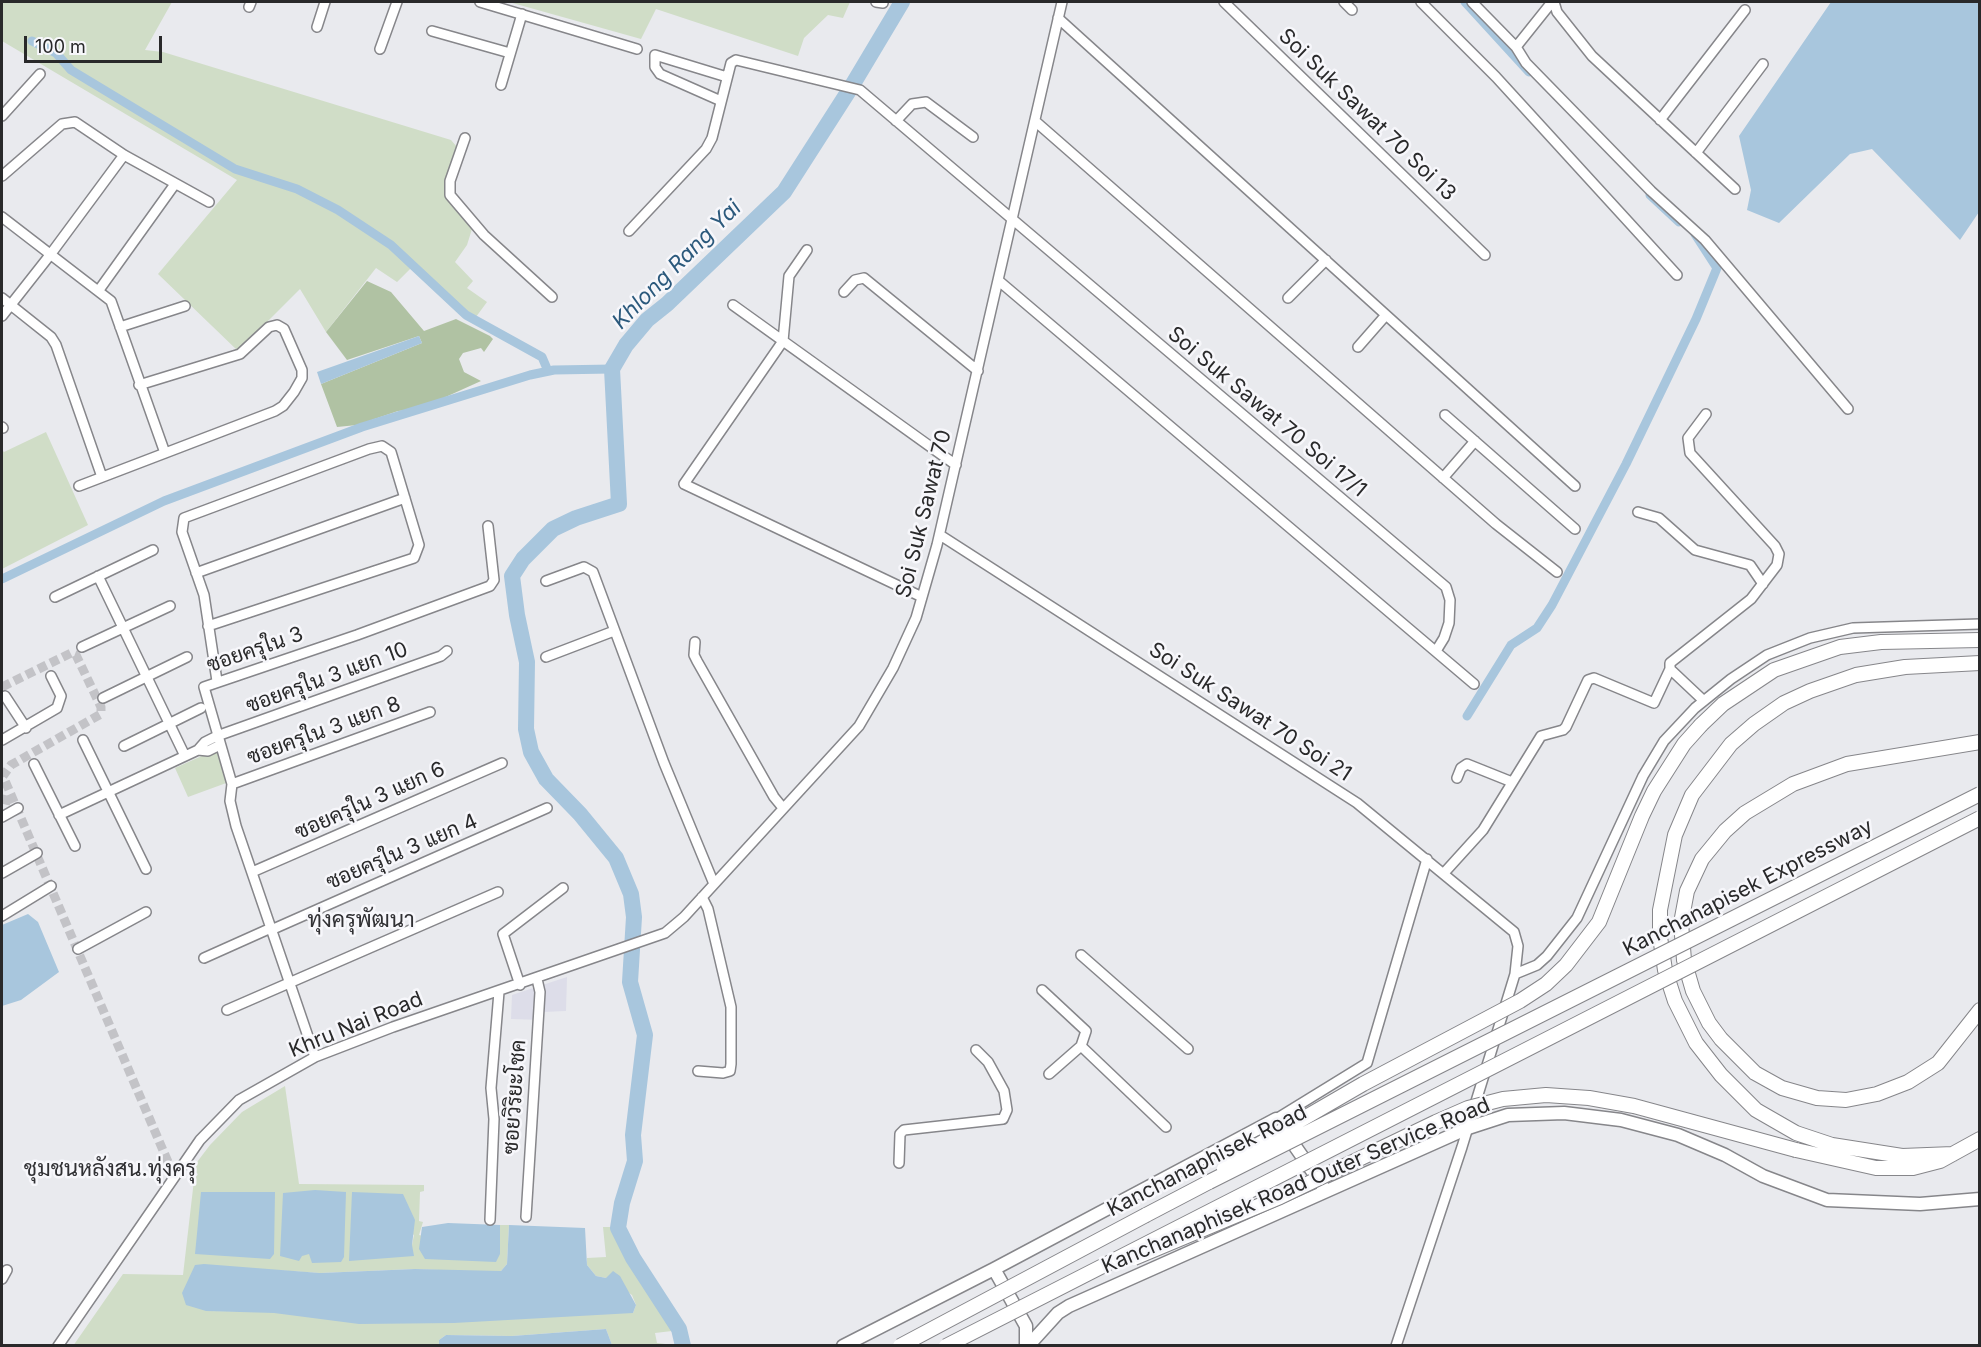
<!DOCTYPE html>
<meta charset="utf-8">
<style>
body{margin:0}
#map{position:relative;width:1981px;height:1347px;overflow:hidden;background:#e9eaee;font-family:Inter,sans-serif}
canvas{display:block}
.frame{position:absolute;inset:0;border:3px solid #29292a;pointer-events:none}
.scale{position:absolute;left:24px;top:36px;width:138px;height:27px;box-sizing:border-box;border:3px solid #29292a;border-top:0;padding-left:8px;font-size:18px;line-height:21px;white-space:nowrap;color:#29292a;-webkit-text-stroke:4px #f7f7fb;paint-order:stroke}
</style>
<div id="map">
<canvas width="1981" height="1347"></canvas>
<div class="frame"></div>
<div class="scale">100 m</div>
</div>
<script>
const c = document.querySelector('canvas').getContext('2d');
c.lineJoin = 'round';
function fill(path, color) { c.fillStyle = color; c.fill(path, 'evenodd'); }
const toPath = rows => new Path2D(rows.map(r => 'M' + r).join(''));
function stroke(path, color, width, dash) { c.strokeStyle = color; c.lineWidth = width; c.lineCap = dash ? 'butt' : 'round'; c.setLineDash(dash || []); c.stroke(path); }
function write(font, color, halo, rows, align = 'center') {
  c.font = font + ' Inter,Sarabun,sans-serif'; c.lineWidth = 5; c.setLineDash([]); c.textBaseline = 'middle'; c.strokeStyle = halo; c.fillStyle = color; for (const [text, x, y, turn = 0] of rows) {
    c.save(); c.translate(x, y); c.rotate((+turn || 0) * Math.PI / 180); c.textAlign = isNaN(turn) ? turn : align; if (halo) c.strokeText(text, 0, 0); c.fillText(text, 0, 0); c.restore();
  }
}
fill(toPath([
 [567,977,566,1011,543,1012,542,1020,511,1019,512,995]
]), '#dddde9');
fill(toPath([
 [2,2,172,2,145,50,163,52,451,140,457,147,448,180,448,196,451,205,472,229,467,245,455,262,473,281,467,288,487,302,473,321,455,310,411,268,397,282,376,268,326,332,300,289,238,351,158,274,237,180,2,41],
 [509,2,850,2,843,18,828,15,804,38,798,56,656,9,641,39],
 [46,432,88,525,2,569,2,450,4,452],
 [213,751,221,755,229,782,188,797,175,768],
 [285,1086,299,1184,424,1185,424,1191,420,1192,419,1221,423,1222,419,1235,500,1254,500,1225,509,1225,507,1264,501,1271,485,1272,415,1269,320,1273,195,1265,206,1311,633,1313,636,1305,632,1295,606,1278,596,1276,587,1265,587,1258,606,1257,603,1227,616,1227,672,1331,655,1333,657,1343,674,1345,612,1345,606,1329,512,1336,446,1335,439,1340,439,1346,73,1346,123,1274,183,1275,194,1180,198,1174,191,1170,210,1145,242,1112],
 [352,1192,414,1235,412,1245,352,1214]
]), '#d0ddc7');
fill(toPath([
 [367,281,391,292,424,331,456,319,490,336,493,339,484,352,481,348,463,353,459,359,464,372,481,381,419,409,398,411,357,425,337,427,321,384,422,343,419,336,347,360,326,332]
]), '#b0c2a3');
fill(toPath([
 [1831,2,1979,2,1979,212,1960,240,1872,149,1850,154,1779,223,1747,210,1751,190,1739,136],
 [419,336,422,343,321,384,317,372],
 [28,914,38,922,59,972,21,1000,2,1006,2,925],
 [315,1190,346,1192,344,1257,341,1262,312,1263,309,1254,302,1256,299,1261,280,1256,283,1193],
 [201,1192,275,1192,274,1254,270,1259,195,1254],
 [352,1192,403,1194,415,1220,412,1245,414,1256,349,1261],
 [448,1223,500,1225,500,1254,496,1262,425,1259,419,1249,422,1227],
 [509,1225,585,1228,587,1265,596,1276,606,1278,613,1271,620,1276,636,1305,633,1313,454,1323,359,1324,274,1313,206,1311,186,1305,182,1293,195,1265,204,1264,320,1273,415,1269,501,1271,507,1264],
 [606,1329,612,1345,439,1345,439,1340,446,1335,512,1336]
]), '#a8c6dd');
stroke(toPath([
 [1465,2,1529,72],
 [32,41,56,53,71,70,235,169,297,189,338,210,391,245,466,315,542,357,548,371],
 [1650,195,1679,222],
 [2,579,164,501,362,427,530,375,554,370,612,369],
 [1467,716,1511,645,1537,628,1552,605,1626,464,1696,319,1717,268,1695,234]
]), '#a8c6dd', 9);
stroke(toPath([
 [683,1346,679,1329,633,1258,618,1228,622,1203,635,1161,633,1135,645,1035,630,982,634,917,631,894,616,858,580,814,546,779,531,752,526,729,527,662,517,615,512,576,523,559,553,529,576,518,619,504,612,369,626,345,647,320,667,304,784,192,850,89,902,2]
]), '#a8c6dd', 16);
stroke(toPath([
 [2,687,71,653,76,655,101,707,101,714,11,765,3,776,174,1176],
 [2,799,15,802]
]), '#c3c3c7', 9, [9, 4.5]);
const minor = toPath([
 [480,2,637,49],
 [876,2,883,3],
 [1224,2,1485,255],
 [1344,2,1352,10],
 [1421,2,1496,77,1677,275],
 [1472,2,1516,47,1526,63,1651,191,1705,240,1848,409],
 [1554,2,1557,12,1592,56,1735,189],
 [249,7,251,2],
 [1058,18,1575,486],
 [317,27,325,2],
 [432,31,510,53],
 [1516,47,1552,2],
 [380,49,397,2],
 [501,85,522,14],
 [721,101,660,74,655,67,655,55,727,77],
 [2,116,40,74],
 [1660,120,1745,10],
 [896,121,912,104,926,102,973,137],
 [1035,121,1496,524,1557,572],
 [465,138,450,181,450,195,484,235,552,297],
 [1696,153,1763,64],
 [2,176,62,124,75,122,124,155,209,202],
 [2,217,111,301,165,453],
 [629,231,706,149,712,138,731,63,736,60,860,90,1446,587,1450,600,1449,623,1444,638,1436,651],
 [807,250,789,276,783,341,684,484,922,597],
 [999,281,1474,684],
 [99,290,175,184],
 [844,292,855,280,864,278,978,371],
 [2,298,51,337,56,345,102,477],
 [1288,298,1326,260],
 [733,305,956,465],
 [2,316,50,255,124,155],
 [120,327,185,306],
 [1358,347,1386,315],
 [1445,415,1575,529],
 [2,427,3,428],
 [1443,478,1475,441],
 [79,486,275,411,283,406,294,392,302,378,302,370,284,329,277,325,269,327,240,354,139,385],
 [1638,512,1659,518,1695,550,1750,565,1763,584],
 [940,535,1357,803,1514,932,1518,946,1515,974,1462,1147,1396,1346],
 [196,573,405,498],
 [98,576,185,756],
 [546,581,584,567,593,572,664,763,714,884],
 [55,597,153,550],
 [208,626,414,558,419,545,391,452,382,446,369,449,184,518,182,532,204,595,217,681],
 [695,642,694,655,697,661,774,797,783,808],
 [82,647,170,606],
 [546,657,614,631],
 [5,696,26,728],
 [103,698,187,657],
 [1704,701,1670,669,1670,663,1751,599,1777,565,1779,554,1775,546,1690,453,1688,438,1706,414],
 [2,740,57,708,61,696,51,676],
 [83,740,146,869],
 [124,746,201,708],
 [198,750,208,751,220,745],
 [34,764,75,846],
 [1457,778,1461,768,1467,764,1512,782],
 [232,784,430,712],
 [59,815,198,750,205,742,217,736,441,656,447,651],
 [2,817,18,808],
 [252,872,502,763],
 [2,873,37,853],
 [1444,873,1483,830,1541,736,1563,730,1566,727,1588,680,1594,678,1654,703,1670,669],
 [2,916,51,886],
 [271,930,547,808],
 [78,949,146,912],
 [1081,955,1188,1049],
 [204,958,271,928],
 [1515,974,1537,965,1547,956,1577,918,1643,776,1664,741,1695,708,1731,679,1767,655,1810,638,1853,628,1980,624],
 [520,985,503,934,563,888],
 [1042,990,1086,1031,1081,1046,1049,1074],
 [227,1010,498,892],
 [1081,1046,1166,1127],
 [315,1057,236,826,230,801,232,784,204,687,357,635,490,586,494,580,488,526],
 [698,1071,723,1073,730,1071,731,1064,731,1007,708,909,702,897],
 [1276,1119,1367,1063,1427,859],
 [899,1163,900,1134,904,1130,1003,1119,1007,1110,1004,1091,988,1062,976,1050],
 [526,1217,540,992,537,979],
 [490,1220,494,1119,491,1088,499,992],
 [2,1279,7,1270],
 [58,1346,200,1140,239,1100,315,1057,393,1027,665,933,684,917,859,726,893,668,916,618,937,545,1062,2]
]);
const major = toPath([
 [994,1269,1026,1326,1026,1346],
 [843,1346,994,1269,1276,1119,1322,1185],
 [1028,1346,1058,1313,1069,1306,1468,1128,1508,1115,1564,1113,1621,1120,1678,1135,1725,1155,1763,1176,1827,1200,1920,1204,1980,1199]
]);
const highway = toPath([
 [1701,725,1723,704,1774,670,1840,647,1881,642,1980,640],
 [1980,742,1847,764,1793,784,1745,813,1725,831,1702,859,1687,891,1681,923,1684,960,1693,991,1709,1023,1721,1039,1755,1073,1782,1088,1817,1098,1846,1100,1877,1094,1908,1082,1938,1063,1980,1010],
 [1796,1150,1876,1168,1913,1168,1940,1161,1980,1139],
 [1953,1154,1902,1156,1832,1145,1796,1133,1756,1110,1721,1075,1696,1043,1675,1001,1665,970,1660,937,1660,910,1675,835,1692,795,1731,744,1754,724,1784,703,1810,691,1856,675,1905,667,1980,663],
 [1146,1215,1209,1182]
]);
stroke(minor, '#86868a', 12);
stroke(major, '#86868a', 15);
stroke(highway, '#86868a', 16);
stroke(minor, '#fff', 9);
stroke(major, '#fff', 12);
stroke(highway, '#fff', 14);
const highwayBridge = toPath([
 [1224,1169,1256,1146,1363,1084,1520,1001,1546,984,1566,965,1599,922,1642,816,1654,791,1684,744,1701,725],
 [1209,1182,1980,794],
 [1134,1258,1280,1197,1436,1122,1468,1108,1503,1099,1546,1095,1589,1098,1634,1106,1796,1150],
 [900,1346,1146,1215],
 [946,1346,1980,818]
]);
stroke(highwayBridge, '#86868a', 16, []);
stroke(highwayBridge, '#fff', 14);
write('21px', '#29292a', '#f7f7fb', [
 ["Soi Suk Sawat 70 Soi 13",1367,115,44],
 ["Soi Suk Sawat 70 Soi 17/1",1267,412,40],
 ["Soi Suk Sawat 70",924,514,-76],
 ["ซอยครุใน 3",255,650,-19],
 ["ซอยครุใน 3 แยก 10",327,678,-20],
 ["Soi Suk Sawat 70 Soi 21",1250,712,33],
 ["ซอยครุใน 3 แยก 8",324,731,-20],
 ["ซอยครุใน 3 แยก 6",370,801,-24],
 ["ซอยครุใน 3 แยก 4",402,852,-23],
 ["Kanchanapisek Expressway",1748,888,-27],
 ["Khru Nai Road",356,1025,-22],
 ["ซอยวิริยะโชค",515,1097,-86],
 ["Kanchanaphisek Road",1207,1161,-27],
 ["Kanchanaphisek Road Outer Service Road",1296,1186,-23]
]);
write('italic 22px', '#2b597c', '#f7f7fb', [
 ["Khlong Rang Yai",677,265,-45]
]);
write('22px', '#313134', '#f7f7fb', [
 ["ทุ่งครุพัฒนา",361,920],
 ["ชุมชนหลังสน.ทุ่งครุ",110,1169]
]);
</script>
